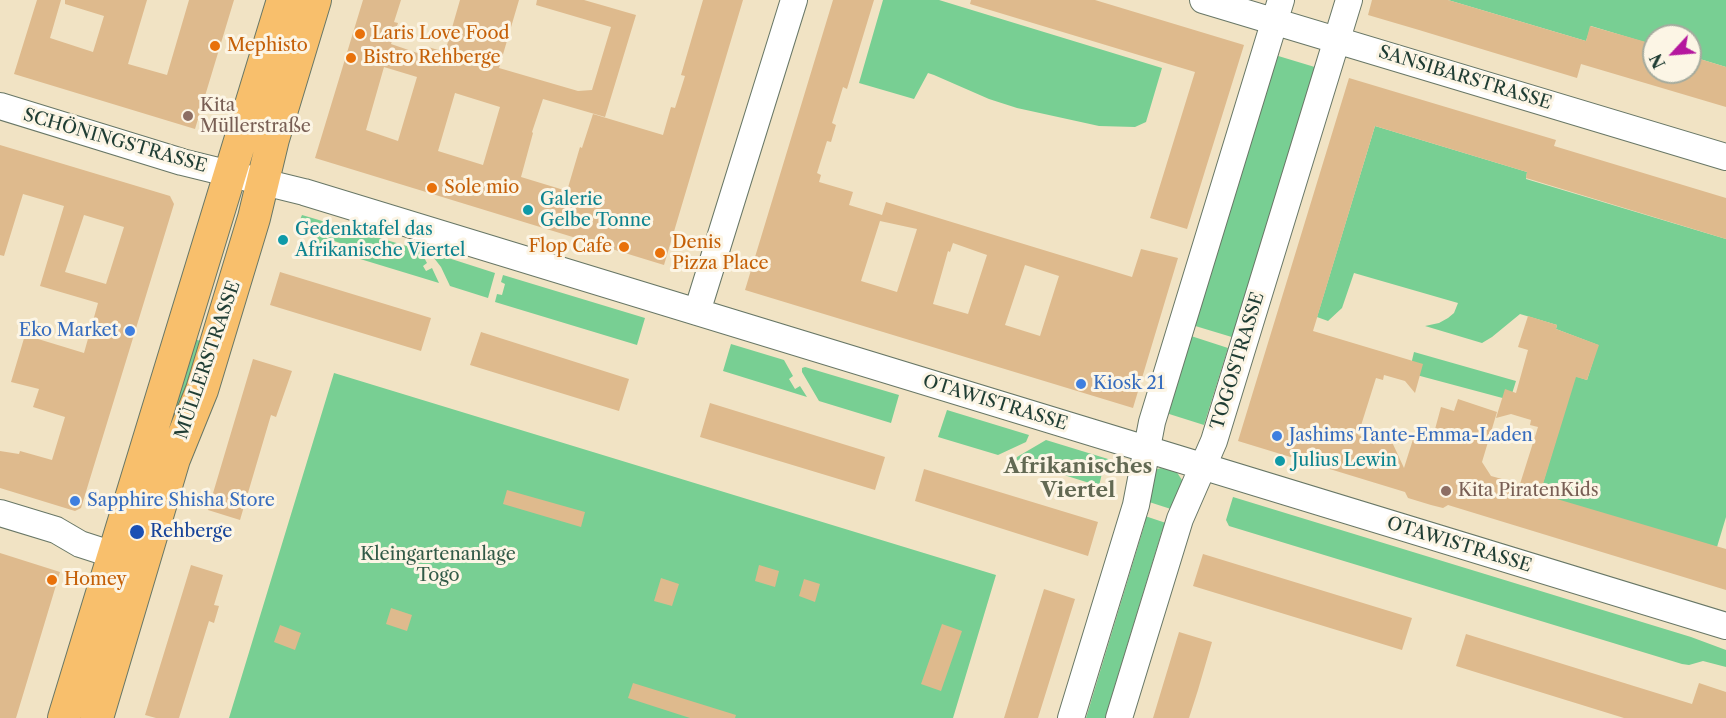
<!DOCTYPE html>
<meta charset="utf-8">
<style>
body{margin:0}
#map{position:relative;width:1726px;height:718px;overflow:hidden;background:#f1e3c4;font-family:"Libre Caslon Text",serif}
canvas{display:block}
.north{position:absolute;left:1642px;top:24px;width:60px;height:60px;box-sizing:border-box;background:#fcf5e5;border:2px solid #a4ab9e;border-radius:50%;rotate:244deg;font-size:16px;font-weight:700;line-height:24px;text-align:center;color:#1f3d34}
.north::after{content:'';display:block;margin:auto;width:21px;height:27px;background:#b5179e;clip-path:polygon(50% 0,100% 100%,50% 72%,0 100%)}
</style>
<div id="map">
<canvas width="1726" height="718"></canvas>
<div class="north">N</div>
</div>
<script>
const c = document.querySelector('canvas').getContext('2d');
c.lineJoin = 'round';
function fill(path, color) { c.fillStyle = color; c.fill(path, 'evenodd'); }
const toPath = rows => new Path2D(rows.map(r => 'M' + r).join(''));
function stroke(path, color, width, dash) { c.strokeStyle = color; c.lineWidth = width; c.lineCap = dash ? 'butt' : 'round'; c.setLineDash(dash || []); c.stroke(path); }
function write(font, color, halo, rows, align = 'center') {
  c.font = font + ' "Libre Caslon Text",serif'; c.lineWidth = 6; c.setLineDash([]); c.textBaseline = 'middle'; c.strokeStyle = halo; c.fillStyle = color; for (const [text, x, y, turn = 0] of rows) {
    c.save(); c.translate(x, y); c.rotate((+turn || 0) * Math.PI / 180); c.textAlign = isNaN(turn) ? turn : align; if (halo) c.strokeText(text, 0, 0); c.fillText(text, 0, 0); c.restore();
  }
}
fill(toPath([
 [883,0,939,0,1162,68,1146,122,1135,127,1099,126,1017,108,989,99,934,75,928,73,914,99,859,83],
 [1448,0,1726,0,1726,67,1690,56,1690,36,1654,36,1654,45,1591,26,1586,41],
 [1275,55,1318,68,1235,338,1192,325],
 [1375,126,1527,172,1526,179,1726,239,1726,517,1717,547,1539,496,1575,376,1587,380,1598,345,1556,329,1557,325,1520,314,1492,337,1482,343,1425,326,1439,323,1448,318,1454,313,1458,303,1354,273,1342,308,1328,321,1317,317],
 [302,215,420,250,427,263,423,266,426,271,432,268,439,283,347,255,349,246,328,239,325,247,311,243,316,227,299,222],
 [439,255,495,273,488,298,450,286,441,267,434,258],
 [503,275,645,318,637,345,495,302,497,294,502,295,505,284,501,282],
 [1191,336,1228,348,1204,425,1166,413],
 [191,338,207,343,146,520],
 [731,344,784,360,793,376,789,379,795,389,800,386,807,397,723,371],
 [1414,352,1516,381,1510,400,1409,373],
 [805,367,899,395,891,423,819,401,802,372,802,368],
 [334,373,996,575,953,718,229,718],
 [947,410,1029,435,1026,442,998,455,938,437],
 [1046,440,1108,459,1110,461,1107,470,1103,469,1099,486,1016,460,1017,457],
 [1161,468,1176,471,1184,483,1177,511,1143,500,1154,470],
 [1233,497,1691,637,1726,650,1726,667,1703,661,1689,665,1682,664,1229,526,1226,520],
 [1139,514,1172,525,1170,530,1162,531,1105,718,1086,718,1145,523,1138,518]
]), '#78cf93');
fill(toPath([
 [37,0,61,0,50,38,93,52,104,16,65,4,65,0,147,0,128,64,167,75,189,0,234,0,195,129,14,74],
 [363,0,401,0,394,22,398,23,391,44,426,56,428,47,445,52,460,0,519,0,499,68,578,91,592,90,611,27,536,5,537,0,584,0,636,15,605,117,543,99,532,132,533,133,521,177,567,191,580,147,582,148,593,114,663,135,671,107,675,108,685,76,681,75,703,0,743,0,664,265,315,158],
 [384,67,417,77,398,141,366,130],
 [455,93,500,107,483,165,438,151],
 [833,0,874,0,847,89,843,87,832,123,836,125,831,142,827,141,817,173,821,175,819,182,853,192,849,205,882,215,886,202,1132,277,1141,249,1178,258,1133,408,745,290],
 [880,221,917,229,897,292,861,281],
 [953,243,987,255,968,314,933,304,948,251,950,252],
 [1025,265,1059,276,1040,336,1005,325],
 [971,0,1095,0,1244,45,1187,229,1150,218,1195,72,970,4],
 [1372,0,1448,0,1586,41,1590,26,1646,42,1654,45,1654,72,1690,72,1690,56,1726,67,1726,107,1581,64,1577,78,1419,30,1368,15],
 [1349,78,1556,140,1554,146,1726,198,1726,239,1526,178,1527,172,1375,126,1313,331,1423,364,1415,393,1405,381,1384,375,1383,380,1376,378,1358,435,1386,444,1392,442,1404,468,1415,433,1421,429,1434,433,1441,407,1454,411,1458,399,1497,412,1482,462,1491,476,1520,484,1538,427,1530,425,1531,420,1511,414,1496,418,1505,389,1516,393,1528,350,1518,347,1528,316,1557,325,1556,329,1599,345,1587,380,1576,377,1540,494,1726,549,1726,590,1448,505,1443,508,1431,505,1408,498,1405,492,1238,441],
 [0,145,170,196,174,204,81,508,75,511,0,488,0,451,19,454,20,451,52,460,65,417,33,407,39,389,11,382,25,335,84,353,98,303,40,286,64,206,23,194,4,256,0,255],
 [84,215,124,227,106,284,65,272],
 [280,272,431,318,421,351,270,305],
 [481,332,629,379,619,411,470,365],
 [253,359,292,371,276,417,271,415,240,520,208,510],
 [710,403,885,457,875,490,700,437],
 [924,469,1098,522,1088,556,915,501],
 [507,490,585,512,581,527,503,504],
 [0,553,60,572,16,718,0,718],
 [1203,554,1412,618,1402,650,1193,586],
 [191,565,223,575,214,605,219,606,214,623,209,621,179,718,156,718,145,715],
 [759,565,779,571,775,587,755,581],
 [661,578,679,584,672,606,654,601],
 [804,579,820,584,815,602,799,596],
 [1044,589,1075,599,1038,718,1004,718],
 [391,608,412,615,407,631,386,624],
 [942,624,962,631,941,691,921,684],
 [280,625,301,633,295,650,274,642],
 [1179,632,1212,642,1198,690,1189,718,1153,718],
 [1466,634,1692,704,1699,683,1726,692,1726,718,1624,718,1456,666],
 [633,683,736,715,735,718,690,718,628,698]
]), '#deba8d');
const minor = toPath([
 [1203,0,1726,157],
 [0,106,182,162,304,192,1726,626],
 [697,312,794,0],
 [0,513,56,530,80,544,114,555],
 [1071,718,1136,505,1152,422,1281,0],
 [1119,718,1180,519,1214,441,1349,0]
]);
const major = toPath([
 [64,718,283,0],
 [97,718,174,459,202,390,254,218,273,139,315,0]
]);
stroke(minor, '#687766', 28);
stroke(major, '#687766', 34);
stroke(minor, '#fff', 26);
stroke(major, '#f8bf6c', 32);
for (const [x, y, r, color] of [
 [360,34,6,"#e8710a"],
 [215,46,6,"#e8710a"],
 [351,58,6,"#e8710a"],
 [188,116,6,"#8d6e63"],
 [432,188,6,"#e8710a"],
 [528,210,6,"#0f9aa8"],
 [283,240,6,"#0f9aa8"],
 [624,247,6,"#e8710a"],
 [660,253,6,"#e8710a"],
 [130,331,6,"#3f7fe0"],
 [1081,384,6,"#3f7fe0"],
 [1277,436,6,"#3f7fe0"],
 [1280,461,6,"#0f9aa8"],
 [1446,491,6,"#8d6e63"],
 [75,501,6,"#3f7fe0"],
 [137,532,8,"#1a4fb4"],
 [52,580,6,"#e8710a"]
]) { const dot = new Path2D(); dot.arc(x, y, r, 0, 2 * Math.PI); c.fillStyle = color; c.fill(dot); stroke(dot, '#fcf5e5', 2); }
write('18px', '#c56008', '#fcf5e5', [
 ["Laris Love Food",372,34],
 ["Mephisto",227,46],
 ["Bistro Rehberge",363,58],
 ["Sole mio",444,188],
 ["Denis",672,243],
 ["Pizza Place",672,264],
 ["Flop Cafe",612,247,"right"],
 ["Homey",64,580]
], 'left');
write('18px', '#1f3d34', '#fcf5e5', [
 ["SANSIBARSTRASSE",1465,78,17],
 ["SCHÖNINGSTRASSE",115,141,16],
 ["MÜLLERSTRASSE",208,360,-71],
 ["TOGOSTRASSE",1238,361,-73],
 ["OTAWISTRASSE",995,403,17],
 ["OTAWISTRASSE",1459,545,17]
]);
write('18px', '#785e54', '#fcf5e5', [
 ["Kita",200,106],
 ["Müllerstraße",200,127],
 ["Kita PiratenKids",1458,491]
], 'left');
write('18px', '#0d838f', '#fcf5e5', [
 ["Galerie",540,200],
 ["Gelbe Tonne",540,221],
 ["Gedenktafel das",295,230],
 ["Afrikanische Viertel",295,251],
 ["Julius Lewin",1292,461]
], 'left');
write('18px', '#366cbe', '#fcf5e5', [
 ["Eko Market",118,331,"right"],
 ["Kiosk 21",1093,384],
 ["Jashims Tante-Emma-Laden",1289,436],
 ["Sapphire Shisha Store",87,501]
], 'left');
write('18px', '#164399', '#fcf5e5', [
 ["Rehberge",150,532]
], 'left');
write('18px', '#315a47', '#fcf5e5', [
 ["Kleingartenanlage",438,555],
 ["Togo",438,576]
]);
write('bold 21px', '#626953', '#fcf5e5', [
 ["Afrikanisches",1078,467],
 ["Viertel",1078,491]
]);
</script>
